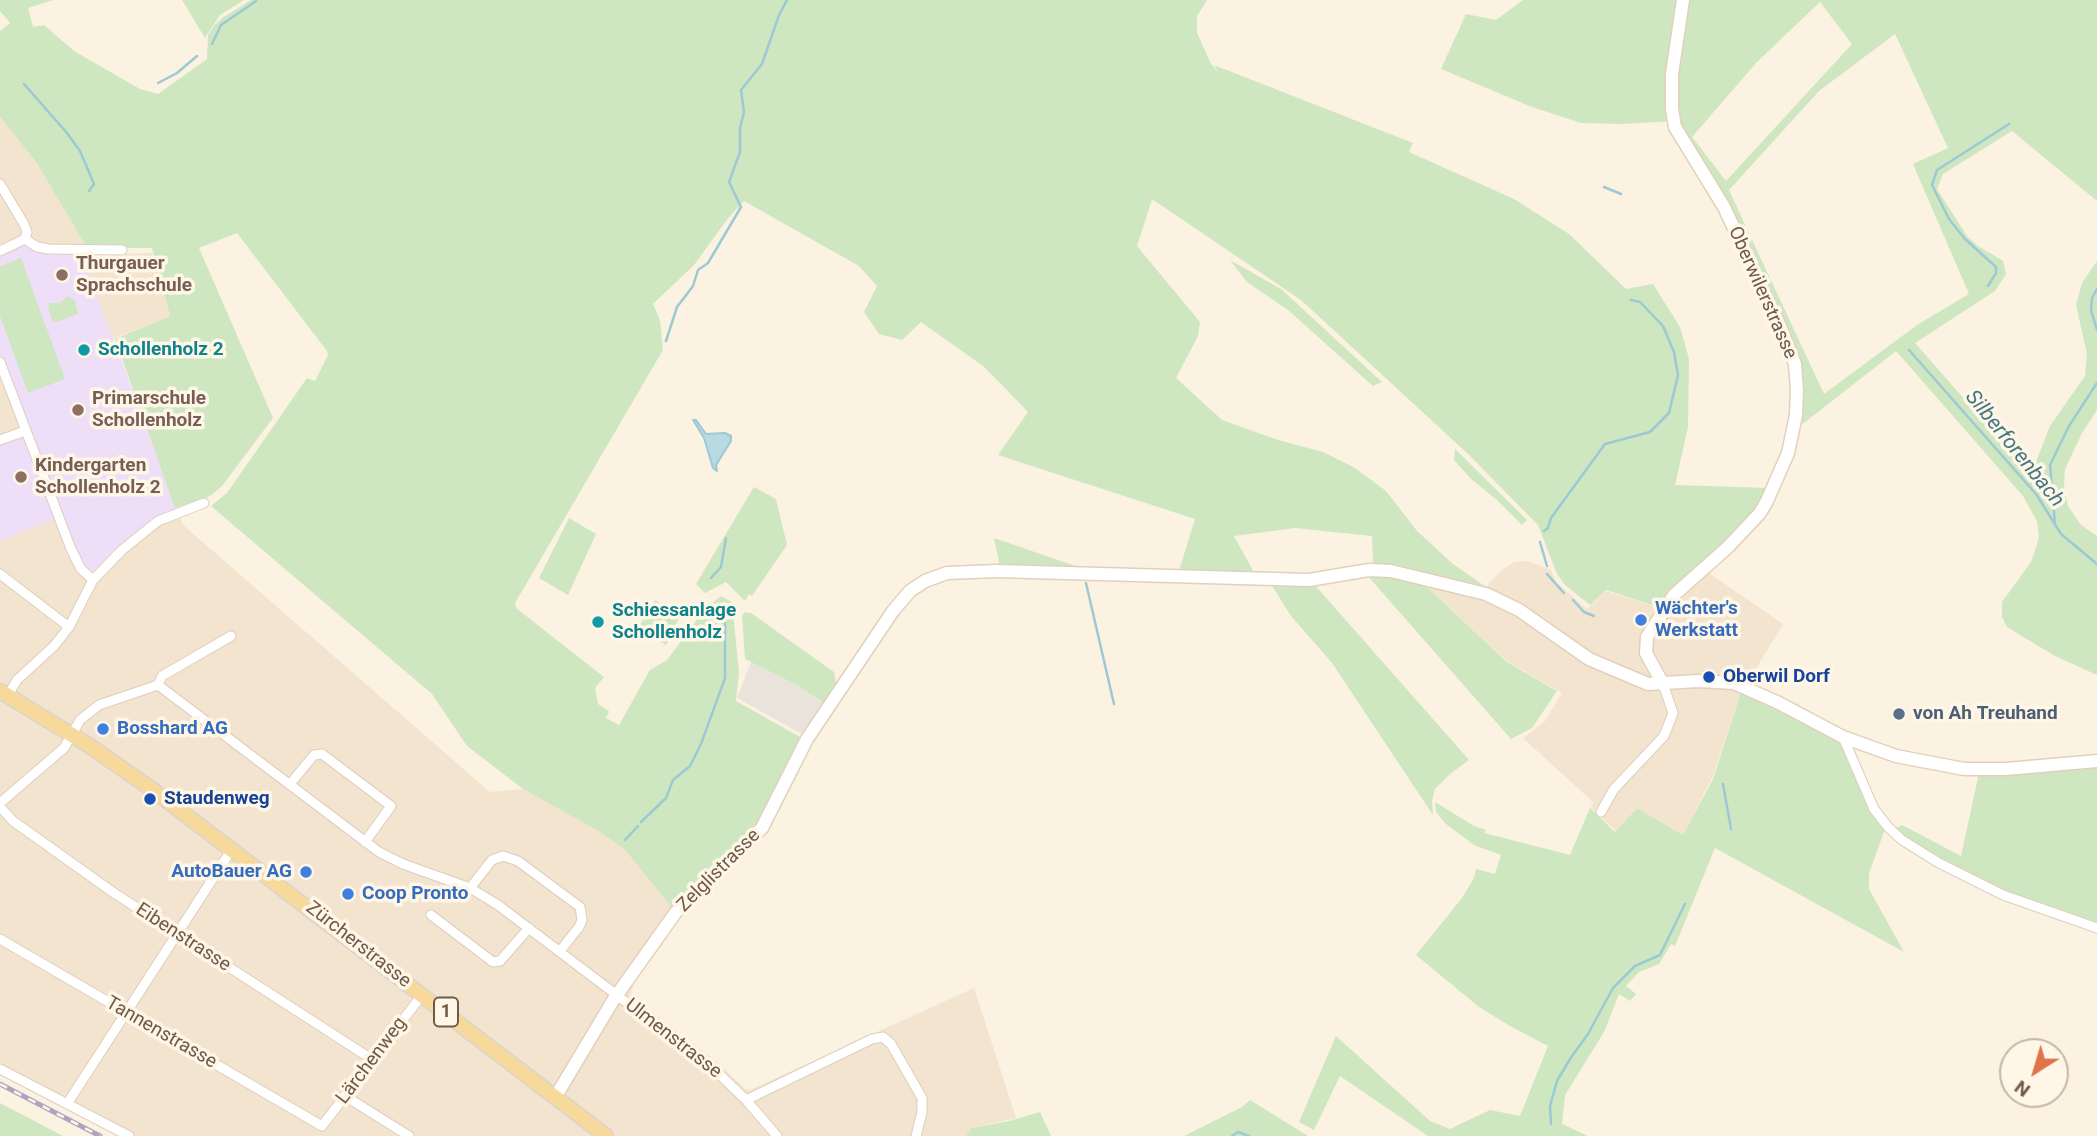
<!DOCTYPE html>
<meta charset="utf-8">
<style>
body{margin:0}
#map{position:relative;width:2097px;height:1136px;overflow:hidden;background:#fbf2e1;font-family:Roboto,sans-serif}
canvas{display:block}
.north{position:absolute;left:1999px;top:1038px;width:70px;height:70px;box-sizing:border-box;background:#fef6e6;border:2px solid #c5b7a7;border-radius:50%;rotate:217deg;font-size:19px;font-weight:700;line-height:28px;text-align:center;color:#705949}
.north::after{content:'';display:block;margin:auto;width:24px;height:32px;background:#df734b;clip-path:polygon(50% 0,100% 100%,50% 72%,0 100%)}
</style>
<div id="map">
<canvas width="2097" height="1136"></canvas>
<div class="north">N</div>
</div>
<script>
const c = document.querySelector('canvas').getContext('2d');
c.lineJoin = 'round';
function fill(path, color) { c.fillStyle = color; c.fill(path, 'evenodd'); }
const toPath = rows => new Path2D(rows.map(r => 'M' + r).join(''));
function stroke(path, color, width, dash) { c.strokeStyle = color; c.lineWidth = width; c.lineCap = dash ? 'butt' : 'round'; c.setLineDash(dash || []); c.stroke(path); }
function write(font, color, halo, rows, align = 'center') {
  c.font = font + ' Roboto,sans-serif'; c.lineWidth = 7; c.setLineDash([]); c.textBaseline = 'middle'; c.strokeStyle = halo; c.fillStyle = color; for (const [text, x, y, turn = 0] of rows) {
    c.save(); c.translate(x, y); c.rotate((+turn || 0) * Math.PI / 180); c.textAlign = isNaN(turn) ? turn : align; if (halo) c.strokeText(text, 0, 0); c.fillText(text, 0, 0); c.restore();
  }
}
fill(toPath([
 [0,117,36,162,91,255,153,253,170,316,113,339,183,525,490,792,523,789,600,832,625,850,672,908,631,984,634,985,631,992,633,997,715,1060,745,1089,750,1090,974,988,1016,1118,971,1128,966,1136,129,1136,0,1069],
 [1528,561,1551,570,1556,582,1587,609,1605,591,1658,607,1706,571,1783,624,1740,695,1712,778,1683,835,1637,808,1616,831,1591,808,1593,802,1523,738,1545,721,1562,693,1508,662,1428,588,1431,584,1483,597,1489,583,1502,570,1514,562]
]), '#f2e4cf');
fill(toPath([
 [751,662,797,685,823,704,802,734,737,698]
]), '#e9e3dc');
fill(toPath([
 [25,239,38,247,80,250,178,512,158,521,93,580,81,569,58,518,0,541,0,440,25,431,0,362,0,251]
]), '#efdef7');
fill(toPath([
 [0,0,53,0,28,8,33,27,44,25,74,51,140,89,158,94,207,59,208,35,214,26,222,18,251,0,1207,0,1197,16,1197,33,1211,64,1219,73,1214,65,1413,143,1409,152,1514,199,1569,234,1626,289,1653,284,1680,327,1689,359,1688,427,1675,485,1770,488,1757,511,1679,584,1659,607,1606,590,1590,605,1565,585,1557,574,1538,525,1468,454,1301,300,1152,199,1137,246,1200,322,1198,336,1176,378,1222,420,1278,440,1323,452,1355,468,1386,491,1417,531,1453,564,1486,587,1485,591,1373,566,1372,536,1295,528,1234,536,1256,576,1178,574,1195,519,998,455,1028,412,1002,385,983,366,921,322,902,340,879,334,864,312,877,286,859,266,744,201,729,217,694,265,653,304,660,320,663,350,515,603,516,608,604,677,595,688,598,704,609,711,606,718,619,725,650,670,667,660,704,610,721,596,732,602,739,673,736,701,800,737,761,819,749,836,672,908,625,850,600,832,523,789,467,746,432,694,211,506,227,493,307,378,315,381,328,355,327,351,237,233,199,248,273,418,222,486,210,496,175,508,115,339,170,316,152,248,87,248,36,162,0,117,0,31,10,23,0,11],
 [182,0,244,0,220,15,205,38],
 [1523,0,2097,0,2097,201,2012,131,1943,174,1937,189,1967,236,1978,246,2003,261,2006,274,1995,291,1915,343,2031,475,2050,426,2085,376,2087,354,2076,305,2082,283,2097,261,2097,410,2082,433,2065,469,2064,487,2068,506,2081,525,2097,536,2097,675,2055,656,2007,627,2002,617,2002,602,2031,562,2039,538,2037,521,2023,496,1896,351,1804,423,1797,424,1799,367,1674,121,1622,124,1581,123,1532,107,1441,69,1466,14,1496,20],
 [1820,2,1852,44,1726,181,1692,137,1757,62],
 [1895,34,1948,148,1913,164,1969,294,1917,325,1824,394,1729,190,1819,91],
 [21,258,65,379,28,393,0,316,0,266],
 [1230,260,1281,289,1382,382,1373,386,1288,310,1247,282],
 [68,296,75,300,78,314,56,322,52,320,48,306,50,303,60,303],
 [1455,449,1527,520,1522,525,1497,500,1471,479,1454,460],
 [754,487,776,499,787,545,752,596,749,594,745,601,726,582,705,593,696,584],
 [569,518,596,534,568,595,539,578],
 [994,538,1090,571,1000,567],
 [1366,574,1391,574,1431,583,1428,588,1507,662,1557,691,1532,728,1511,739],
 [1271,584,1314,584,1469,760,1450,774,1435,789,1432,801,1433,815,1332,663,1291,616],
 [655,600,680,616,666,645,638,628],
 [745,612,751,613,834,672,836,683,823,703,797,685,745,659,742,616],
 [1742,689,1840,739,1885,829,1869,873,1869,889,1904,952,1715,848,1675,946,1671,944,1659,964,1639,972,1626,986,1636,994,1630,1001,1619,994,1604,1032,1565,1095,1562,1124,1588,1136,1428,1136,1340,1076,1314,1130,1299,1122,1336,1036,1430,1121,1450,1129,1490,1110,1520,1116,1548,1046,1510,1026,1479,1007,1416,955,1462,898,1474,878,1476,869,1495,874,1501,855,1474,845,1446,824,1436,812,1435,802,1474,826,1486,830,1484,833,1570,855,1590,808,1615,832,1637,808,1683,835,1713,779],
 [2097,764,2097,926,2031,904,1941,861,1893,829,1902,825,1961,856,1979,773],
 [1250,1100,1308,1136,1184,1136,1242,1107],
 [0,1103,63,1136,0,1136],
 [1040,1112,1051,1136,966,1136,971,1128,1009,1121]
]), '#cee7c0');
const water = toPath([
 [693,420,696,420,706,434,725,433,731,436,731,441,716,465,717,471,713,468,704,438,693,420]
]);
fill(water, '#b7dae3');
stroke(water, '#9dc9d4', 2);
stroke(toPath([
 [212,44,221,25,256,1],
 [158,83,177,73,197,56],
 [24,84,67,133,80,151,94,184,89,191],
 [1604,187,1621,194],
 [1988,286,1996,273,1996,267,1965,239,1949,219,1932,185,1937,170,2009,124],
 [2097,289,2092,298,2091,310,2097,330],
 [666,341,677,307,693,286,698,270,708,263,741,207,729,182,740,152,740,128,744,112,741,90,762,64,779,15,787,0],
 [1909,350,2036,494,2061,534,2097,564],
 [2055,524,2050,465,2069,426,2097,383],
 [1544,531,1548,528,1551,518,1605,444,1650,432,1669,413,1678,375,1674,352,1663,326,1640,302,1631,300],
 [1540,542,1547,566],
 [1547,574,1564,593],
 [711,578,721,567,726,538],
 [1086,583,1114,704],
 [1573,600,1584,612,1594,616],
 [1723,784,1731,829],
 [641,822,666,798,673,780,690,766,701,744,725,678,725,607],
 [625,840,638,826],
 [1551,1124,1550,1106,1557,1081,1570,1059,1588,1034,1613,988,1635,966,1660,955,1685,904],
 [1232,1136,1238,1132,1249,1136]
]), '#9dc9d4', 2.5);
const street = toPath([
 [0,184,24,224,27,232,25,239],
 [25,239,37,247,49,249,122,250],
 [0,251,25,239],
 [0,362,71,549,81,569,93,580],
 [0,440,25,431],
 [0,574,69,627],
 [158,685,379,852,403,864,470,888,498,905,713,1068,746,1100,777,1136],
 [8,695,17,680,54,646,69,627,93,580,122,550,158,521,204,503],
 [1843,737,1874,809,1888,827,1902,840,1939,863,2003,895,2097,928],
 [290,784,314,755,322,754,391,806,365,842],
 [0,803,64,748,80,720,99,705,158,685,162,676,231,636],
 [0,807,13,821,114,893,373,1060],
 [1601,812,1614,789,1664,736,1673,713,1663,684],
 [470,888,492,860,503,856,518,861,580,907,582,920,579,927,560,951],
 [431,915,493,962,500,961,529,928],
 [0,939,322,1126,422,995],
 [0,1069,129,1136],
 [345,1096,409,1136],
 [746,1100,872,1039,883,1037,891,1044,922,1098,922,1112,916,1136],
 [67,1104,232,849]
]);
const secondary = toPath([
 [1663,684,1646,653,1647,637,1674,595,1728,547,1760,513,1767,501,1788,453,1796,415,1797,390,1795,364,1781,329,1724,207,1675,127,1672,109,1672,74,1683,0],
 [556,1096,614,999,676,912,762,828,807,739,893,611,910,591,925,581,947,573,996,571,1309,580,1369,570,1391,571,1486,594,1519,610,1589,659,1648,684,1698,681,1734,683,1779,703,1843,737,1896,756,1964,769,2006,769,2097,761]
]);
const primary = toPath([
 [0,691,90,746,157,793,606,1136]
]);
stroke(street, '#decebd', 11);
stroke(secondary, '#e3d0bb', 15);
stroke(primary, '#dad4d0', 17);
stroke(street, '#fff', 9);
stroke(secondary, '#fff', 12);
stroke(primary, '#f7d99b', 14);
const rail = toPath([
 [0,1084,100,1136]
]);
stroke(rail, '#b4a1c2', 5);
stroke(rail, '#fef6e6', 2.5, [8]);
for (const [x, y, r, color] of [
 [62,275,7,"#8d6e63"],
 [84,350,7,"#0f9aa8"],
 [78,410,7,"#8d6e63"],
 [21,477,7,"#8d6e63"],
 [1641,620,7,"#3f7fe0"],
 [598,622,7,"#0f9aa8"],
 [1709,677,7,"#1a4fb4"],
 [1899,714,7,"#5c6f8a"],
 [103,729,7,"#3f7fe0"],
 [150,799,7,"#1a4fb4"],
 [306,872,7,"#3f7fe0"],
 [348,894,7,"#3f7fe0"]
]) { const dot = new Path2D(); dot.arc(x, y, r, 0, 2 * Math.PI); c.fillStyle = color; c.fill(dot); stroke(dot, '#fef6e6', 2.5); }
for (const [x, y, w] of [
 [446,1012,24]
]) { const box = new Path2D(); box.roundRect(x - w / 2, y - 14.5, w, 29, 5); c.fillStyle = '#fef6e6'; c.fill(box); stroke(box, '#705949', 2); }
write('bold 18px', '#705949', null, [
 ["1",446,1012]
]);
write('bold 19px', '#785e54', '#fef6e6', [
 ["Thurgauer",76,264],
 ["Sprachschule",76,286],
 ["Primarschule",92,399],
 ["Schollenholz",92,421],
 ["Kindergarten",35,466],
 ["Schollenholz 2",35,488]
], 'left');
write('19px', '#705949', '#fef6e6', [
 ["Oberwilerstrasse",1762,293,66],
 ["Zelglistrasse",719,871,-45],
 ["Eibenstrasse",183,938,33],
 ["Zürcherstrasse",358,945,38],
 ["Tannenstrasse",161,1033,30],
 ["Ulmenstrasse",673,1039,38],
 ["Lärchenweg",372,1061,-53]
]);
write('bold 19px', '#0d838f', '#fef6e6', [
 ["Schollenholz 2",98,350],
 ["Schiessanlage",612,611],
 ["Schollenholz",612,633]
], 'left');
write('bold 19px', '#366cbe', '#fef6e6', [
 ["Wächter's",1655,609],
 ["Werkstatt",1655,631],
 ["Bosshard AG",117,729],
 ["AutoBauer AG",292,872,"right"],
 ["Coop Pronto",362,894]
], 'left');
write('bold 19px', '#164399', '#fef6e6', [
 ["Oberwil Dorf",1723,677],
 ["Staudenweg",164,799]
], 'left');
write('bold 19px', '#4e5e75', '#fef6e6', [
 ["von Ah Treuhand",1913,714]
], 'left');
write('italic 21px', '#447583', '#fef6e6', [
 ["Silberforenbach",2014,449,51]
]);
</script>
